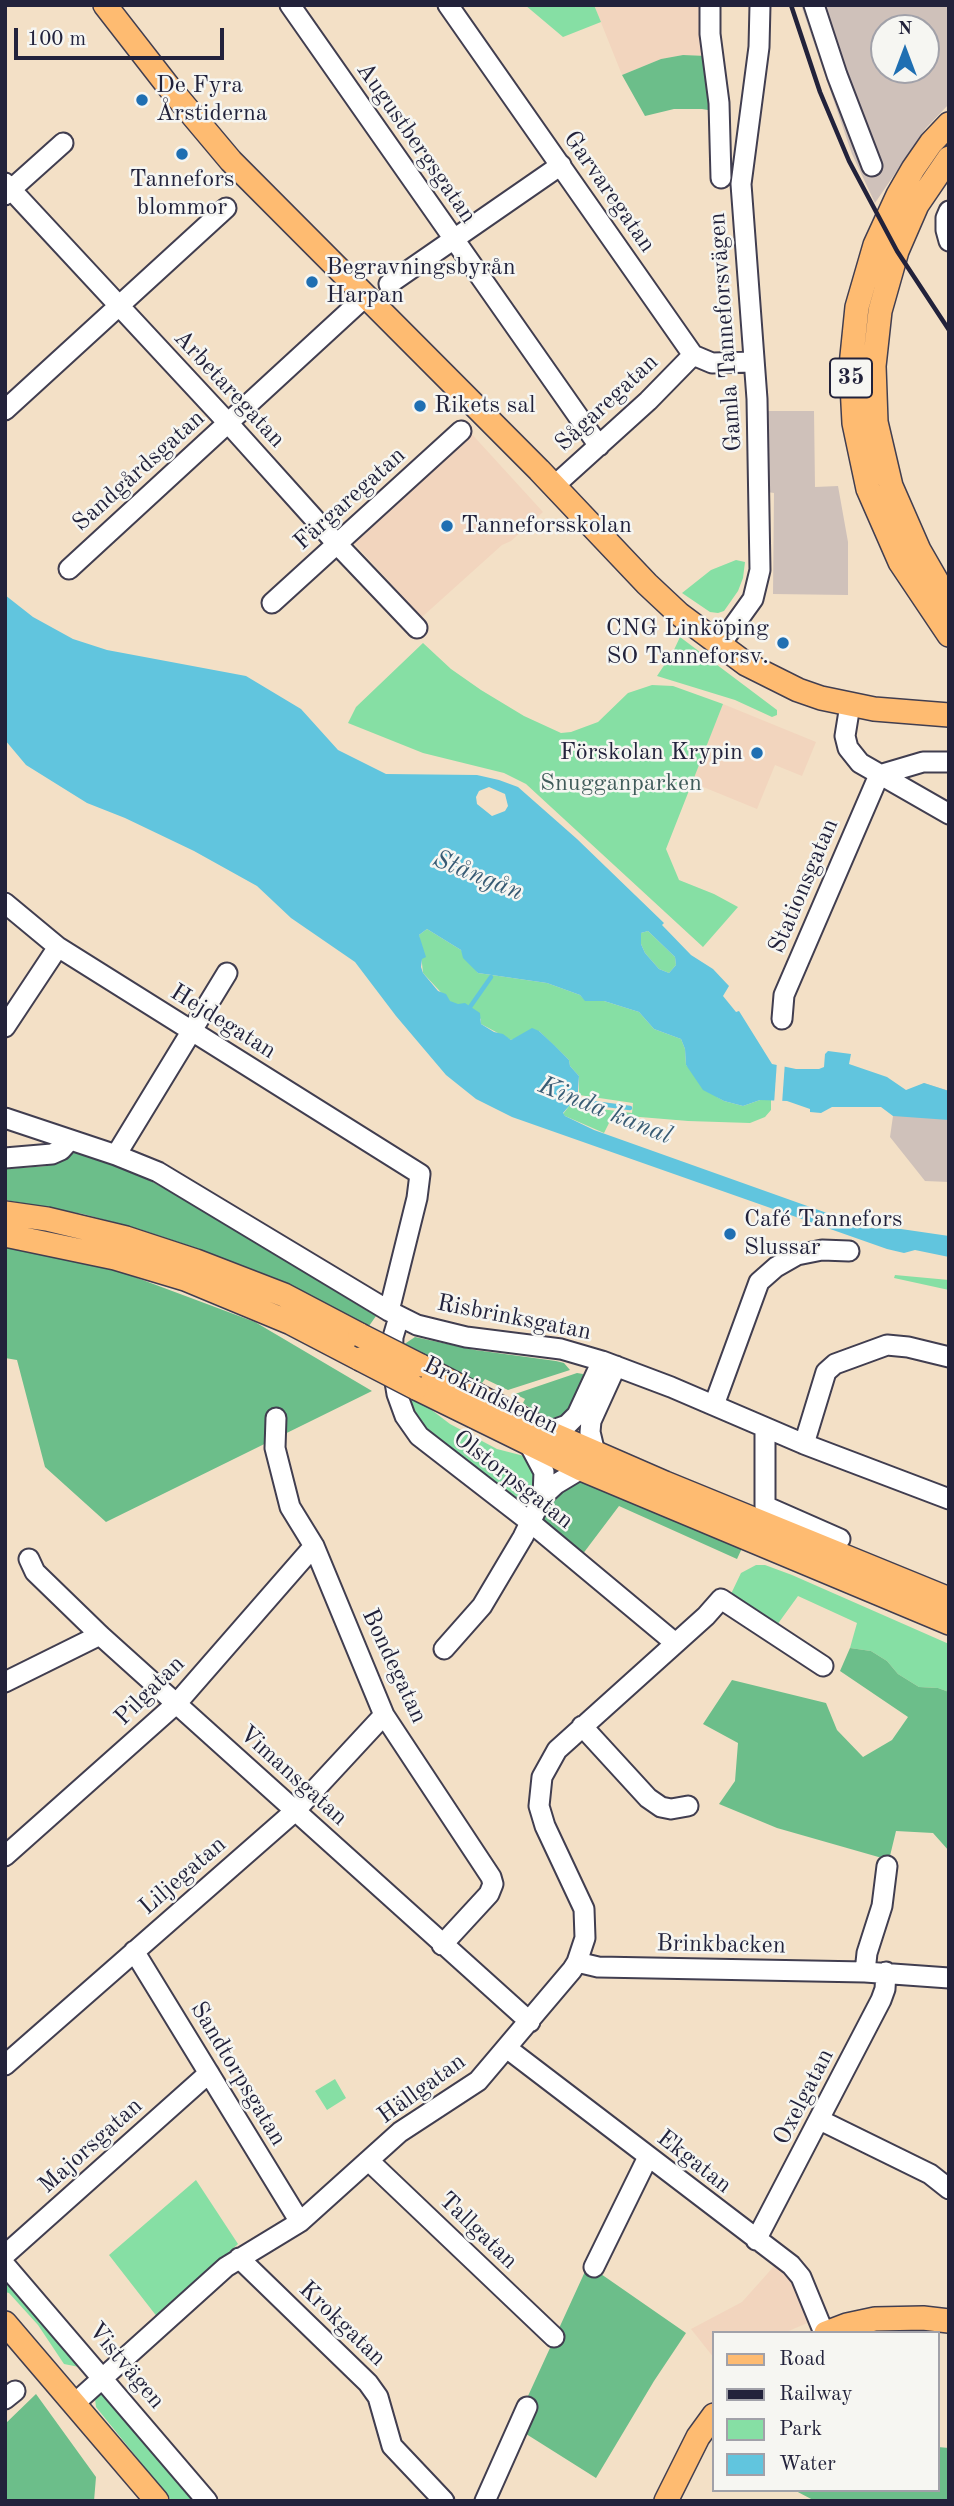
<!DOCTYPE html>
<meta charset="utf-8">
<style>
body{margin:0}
#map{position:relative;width:954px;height:2506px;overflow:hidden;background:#f3e0c6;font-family:"Old Standard TT",serif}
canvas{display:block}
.frame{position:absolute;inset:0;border:7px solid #22223b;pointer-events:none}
.legend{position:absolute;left:712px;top:2331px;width:228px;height:161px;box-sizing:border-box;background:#f6f6f2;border:2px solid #a1a1a9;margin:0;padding:9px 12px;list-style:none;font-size:21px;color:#22223b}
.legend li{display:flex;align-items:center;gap:14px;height:35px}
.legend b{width:35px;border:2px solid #a1a1a9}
.north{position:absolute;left:870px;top:14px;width:70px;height:70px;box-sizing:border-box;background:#f6f6f2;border:2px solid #a1a1a9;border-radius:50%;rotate:0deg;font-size:19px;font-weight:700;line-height:28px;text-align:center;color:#22223b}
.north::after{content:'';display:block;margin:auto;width:24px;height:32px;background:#1f6fb2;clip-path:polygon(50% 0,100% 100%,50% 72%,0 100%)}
.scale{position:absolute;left:14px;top:28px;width:210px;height:32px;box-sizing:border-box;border:4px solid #22223b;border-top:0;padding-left:9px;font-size:21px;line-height:24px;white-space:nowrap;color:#22223b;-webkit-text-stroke:5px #f6f6f2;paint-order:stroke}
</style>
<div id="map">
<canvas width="954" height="2506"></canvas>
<div class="frame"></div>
<ul class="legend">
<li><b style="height:9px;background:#febb71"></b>Road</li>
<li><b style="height:9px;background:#22223b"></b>Railway</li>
<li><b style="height:19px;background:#86dfa4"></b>Park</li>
<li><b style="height:19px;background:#61c5de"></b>Water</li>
</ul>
<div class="north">N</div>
<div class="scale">100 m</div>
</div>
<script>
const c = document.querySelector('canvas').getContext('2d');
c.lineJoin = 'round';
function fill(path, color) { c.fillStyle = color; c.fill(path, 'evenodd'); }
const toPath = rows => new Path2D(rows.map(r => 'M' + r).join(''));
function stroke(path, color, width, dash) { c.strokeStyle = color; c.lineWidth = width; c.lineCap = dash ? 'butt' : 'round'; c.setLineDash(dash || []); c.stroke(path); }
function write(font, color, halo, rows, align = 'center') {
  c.font = font + ' "Old Standard TT",serif'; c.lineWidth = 5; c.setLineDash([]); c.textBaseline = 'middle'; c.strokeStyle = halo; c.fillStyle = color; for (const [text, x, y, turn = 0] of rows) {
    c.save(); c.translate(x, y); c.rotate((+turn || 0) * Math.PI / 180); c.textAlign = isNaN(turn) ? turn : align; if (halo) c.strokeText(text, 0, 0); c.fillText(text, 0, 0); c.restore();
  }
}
fill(toPath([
 [594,5,704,5,707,56,683,55,661,59,622,75],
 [469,431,543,512,511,541,502,545,422,617,351,540],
 [723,704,816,742,802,776,775,765,757,809,691,782],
 [776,2264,792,2278,812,2321,784,2333,714,2333,714,2358,691,2329,742,2302]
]), '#f2d5be');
fill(toPath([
 [801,5,949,5,949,104,926,128,875,203,852,154],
 [884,28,926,28,926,70,884,70],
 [766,411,814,411,815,487,838,486,848,542,848,595,773,594,774,493,767,492],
 [924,1083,949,1091,949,1182,925,1181,890,1137,893,1116,908,1091]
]), '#cfc1ba');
fill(toPath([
 [525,5,594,5,601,22,563,37],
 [736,560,745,562,743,578,738,591,724,611,718,613,710,612,682,593,711,570],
 [680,637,777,710,777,715,772,717,735,700,657,676,673,652],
 [423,643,451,669,481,690,524,716,561,733,571,732,598,722,628,693,652,685,673,686,723,704,666,849,679,880,714,894,738,907,703,947,526,784,504,773,423,753,348,723,356,707],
 [427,929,461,950,478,973,547,983,580,995,585,1000,604,1001,639,1012,654,1029,681,1039,685,1049,686,1065,717,1097,724,1101,743,1106,760,1100,771,1100,771,1110,765,1117,750,1123,688,1121,640,1117,615,1118,609,1123,604,1133,565,1116,563,1114,570,1105,632,1113,633,1103,579,1095,579,1076,570,1066,569,1060,539,1031,511,1040,481,1024,481,1019,449,1001,423,973,419,935],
 [648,931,675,957,676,965,669,973,659,969,645,953,641,944,641,933],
 [895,1275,949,1280,949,1290,894,1278],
 [410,1399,429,1408,450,1424,497,1449,524,1456,533,1469,534,1485,531,1492,527,1497,516,1497,436,1440,421,1424],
 [756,1565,765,1565,792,1575,949,1644,949,1692,938,1688,919,1687,898,1674,887,1661,871,1651,850,1648,857,1623,798,1596,777,1625,730,1596,741,1573],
 [335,2079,346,2098,327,2110,315,2091],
 [196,2180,238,2244,158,2318,109,2255],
 [5,2274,84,2368,64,2364,38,2325,9,2293,5,2292],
 [100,2393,110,2395,201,2501,172,2501,96,2407,95,2399]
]), '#86dfa4');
fill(toPath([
 [683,55,707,56,714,111,702,109,674,109,645,116,622,75,661,59],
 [76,1152,125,1167,182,1198,376,1316,369,1326,285,1282,199,1249,139,1229,83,1214,5,1200,5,1169,47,1166],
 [5,1247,116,1270,255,1322,372,1391,106,1522,45,1467,17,1360,5,1358],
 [415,1337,475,1350,556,1361,564,1363,570,1370,508,1390,485,1379,482,1383,457,1373,403,1345],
 [577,1373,583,1374,584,1392,560,1421,548,1421,523,1403,525,1399,515,1394],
 [588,1481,743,1546,737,1559,619,1506,582,1555,544,1523,544,1513,549,1504,560,1491,572,1483],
 [850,1648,871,1651,887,1661,898,1674,919,1687,938,1688,949,1692,949,1851,933,1833,896,1831,889,1860,777,1828,719,1804,735,1781,738,1743,703,1724,732,1680,826,1703,837,1730,863,1757,892,1740,908,1717,840,1671],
 [588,2265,686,2333,654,2381,596,2478,523,2432,535,2401,528,2396],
 [36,2394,96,2477,94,2501,5,2501,5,2424],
 [938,2447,949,2448,949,2501,815,2501,794,2490,938,2490]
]), '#6cbe8a');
fill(toPath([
 [5,595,33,617,73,639,107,650,246,676,301,709,338,750,386,774,477,775,499,780,518,787,577,839,664,923,662,925,691,955,713,969,729,986,723,996,736,1012,739,1011,772,1064,796,1069,819,1069,824,1067,825,1054,828,1051,851,1054,849,1064,887,1077,906,1090,924,1083,949,1091,949,1120,893,1116,881,1107,832,1107,821,1113,810,1112,810,1109,787,1101,760,1100,743,1106,724,1101,703,1090,686,1065,685,1049,681,1039,654,1029,639,1012,604,1001,585,1001,580,995,547,983,478,973,463,958,461,950,427,929,419,935,426,957,422,959,421,967,423,973,438,991,446,994,450,1001,458,1004,465,1003,480,1013,481,1024,494,1032,503,1034,511,1040,532,1028,539,1031,554,1045,569,1060,570,1066,579,1076,577,1106,570,1105,563,1113,565,1116,594,1130,869,1228,901,1229,949,1236,949,1257,915,1250,904,1253,887,1249,512,1117,476,1099,446,1075,396,1016,355,962,291,918,257,886,194,851,125,818,87,803,26,765,5,740],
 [489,787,505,794,508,806,505,811,492,816,477,804,476,797,479,791],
 [648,931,675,957,676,965,669,973,659,969,645,953,641,944,641,933]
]), '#61c5de');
fill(toPath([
 [777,1061,785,1062,782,1104,774,1104]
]), '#f3e0c6');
stroke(toPath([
 [470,1007,491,977],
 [578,1101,630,1108]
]), '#61c5de', 4.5);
const minor = toPath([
 [290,5,599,446],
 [448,5,693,355,712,363,754,362],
 [710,5,710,34,719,103,721,178],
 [814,5,837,75,872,166],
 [5,183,229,424,337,544,417,628],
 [5,195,63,143],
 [949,211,946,218,946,230,949,241],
 [389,284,561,165],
 [5,410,226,208],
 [554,486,648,401,693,355],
 [69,569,366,296],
 [272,603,461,431],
 [720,645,753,599,760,570,757,399,741,184,759,47,760,5],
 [850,705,845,736,848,748,860,763,949,814],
 [5,903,58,947,420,1174,417,1198,389,1311],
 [782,1019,784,995,879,775,923,762,949,762],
 [5,1027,58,947],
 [5,1118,116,1155,158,1172,389,1311,417,1325,466,1337,561,1349,602,1361,671,1387,804,1444,949,1499],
 [116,1155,227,973],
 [5,1158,52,1154,61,1150,69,1141],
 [399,1317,393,1337,392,1364,397,1394,405,1416,419,1436,530,1522,674,1642],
 [714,1405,759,1282,776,1267,797,1255,822,1250,849,1251],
 [276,1418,275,1448,290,1507,314,1546,384,1715,491,1877,493,1884,489,1894,442,1945],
 [765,1428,765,1506,840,1539],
 [548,1432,567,1425,577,1415,602,1361],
 [529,1444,544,1472,543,1496],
 [804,1444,826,1372,835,1364,887,1345,908,1347,949,1357],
 [595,1453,590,1432,591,1421,616,1366],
 [29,1559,35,1572,100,1635,530,2022],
 [444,1649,482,1606,523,1537,543,1496,556,1484,581,1469],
 [5,1682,100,1635],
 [582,1726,648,1798,661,1807,671,1809,688,1806],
 [5,1856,177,1703,314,1546],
 [134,1951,300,2222],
 [577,1962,598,1967,865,1972,949,1978],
 [865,1972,867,1953,882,1906,887,1866],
 [508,2049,791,2265,801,2277,824,2333],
 [5,2065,295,1811,384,1715],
 [820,2120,930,2174,949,2189],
 [369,2161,554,2337],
 [756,2240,881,2000,885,1989,886,1972],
 [5,2255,209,2073],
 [239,2258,368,2383,378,2397,392,2446,444,2501],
 [5,2265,207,2501],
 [594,2267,648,2157],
 [5,2399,15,2391],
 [75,2403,226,2267,300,2222,400,2132,478,2081,572,1970,577,1962,585,1938,584,1909,545,1826,539,1806,542,1777,557,1750,706,1616,721,1599,823,1666],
 [485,2501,527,2407]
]);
const major = toPath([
 [105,5,168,86,231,161,539,470,647,584,679,614,746,664,798,690,821,698,874,709,949,715],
 [949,124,931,143,913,169,898,195,875,245,857,307,851,366,854,423,868,489,900,562,949,635],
 [949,158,917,205,897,251,880,311,874,366,876,422,891,486,919,550,949,602],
 [5,1213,47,1219,126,1238,196,1261,284,1295,360,1335],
 [5,1235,115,1258,185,1279,291,1323,360,1359],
 [419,1365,548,1432,665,1483,949,1599],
 [416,1388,581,1469,949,1623],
 [5,2323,157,2501],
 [826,2333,847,2325,875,2319,923,2318,949,2321],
 [666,2501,698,2437,714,2415]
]);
stroke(minor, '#413e50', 23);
stroke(major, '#413e50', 26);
stroke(minor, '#fff', 19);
stroke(major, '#febb71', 23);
stroke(toPath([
 [791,5,820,92,849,161,897,251,949,330]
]), '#22223b', 4.5);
const majorBridge = toPath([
 [360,1335,419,1365],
 [360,1359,416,1388]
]);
stroke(majorBridge, '#413e50', 26, []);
stroke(majorBridge, '#febb71', 23);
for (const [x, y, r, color] of [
 [142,100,7,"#1f6fb2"],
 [182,154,7,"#1f6fb2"],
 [312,282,7,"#1f6fb2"],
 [420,406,7,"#1f6fb2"],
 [447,526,7,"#1f6fb2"],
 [783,643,7,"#1f6fb2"],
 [757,753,7,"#1f6fb2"],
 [730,1234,7,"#1f6fb2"]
]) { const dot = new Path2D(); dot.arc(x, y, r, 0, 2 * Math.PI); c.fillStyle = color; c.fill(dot); stroke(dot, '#f6f6f2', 2.5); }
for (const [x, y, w] of [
 [851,378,42]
]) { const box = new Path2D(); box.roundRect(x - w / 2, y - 19.5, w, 39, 5); c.fillStyle = '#f6f6f2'; c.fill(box); stroke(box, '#22223b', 2); }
write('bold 23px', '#22223b', null, [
 ["35",851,378]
]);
write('24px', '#22223b', '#f6f6f2', [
 ["De Fyra",156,86],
 ["Årstiderna",156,114],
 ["Tannefors",182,180,"center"],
 ["blommor",182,208,"center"],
 ["Begravningsbyrån",326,268],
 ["Harpan",326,296],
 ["Rikets sal",434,406],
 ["Tanneforsskolan",461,526],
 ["CNG Linköping",769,629,"right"],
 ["SO Tanneforsv.",769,657,"right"],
 ["Förskolan Krypin",743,753,"right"],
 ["Café Tannefors",744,1220],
 ["Slussar",744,1248]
], 'left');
write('24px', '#22223b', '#f6f6f2', [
 ["Augustbergsgatan",416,143,55],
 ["Garvaregatan",609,192,55],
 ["Gamla Tanneforsvägen",726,332,-94],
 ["Arbetaregatan",229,389,47],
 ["Sågaregatan",607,403,-43],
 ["Sandgårdsgatan",139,471,-42],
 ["Färgaregatan",350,499,-42],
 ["Stationsgatan",804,886,-67],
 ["Hejdegatan",223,1022,32],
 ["Risbrinksgatan",514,1318,11],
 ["Brokindsleden",491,1396,26],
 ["Olstorpsgatan",513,1480,38],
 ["Bondegatan",394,1666,65],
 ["Pilgatan",150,1691,-45],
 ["Vimansgatan",293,1776,42],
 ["Liljegatan",183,1876,-41],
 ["Brinkbacken",721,1945,1],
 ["Sandtorpsgatan",238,2074,59],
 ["Hällgatan",422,2089,-36],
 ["Oxelgatan",804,2097,-63],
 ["Majorsgatan",91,2146,-42],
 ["Ekgatan",694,2162,38],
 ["Tallgatan",478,2231,44],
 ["Krokgatan",342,2324,44],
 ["Vistvägen",126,2366,50]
]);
write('24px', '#405b5a', '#f6f6f2', [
 ["Snugganparken",621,784]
]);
write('italic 26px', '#385b74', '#f6f6f2', [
 ["Stångån",478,876,22],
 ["Kinda kanal",605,1111,22]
]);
</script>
